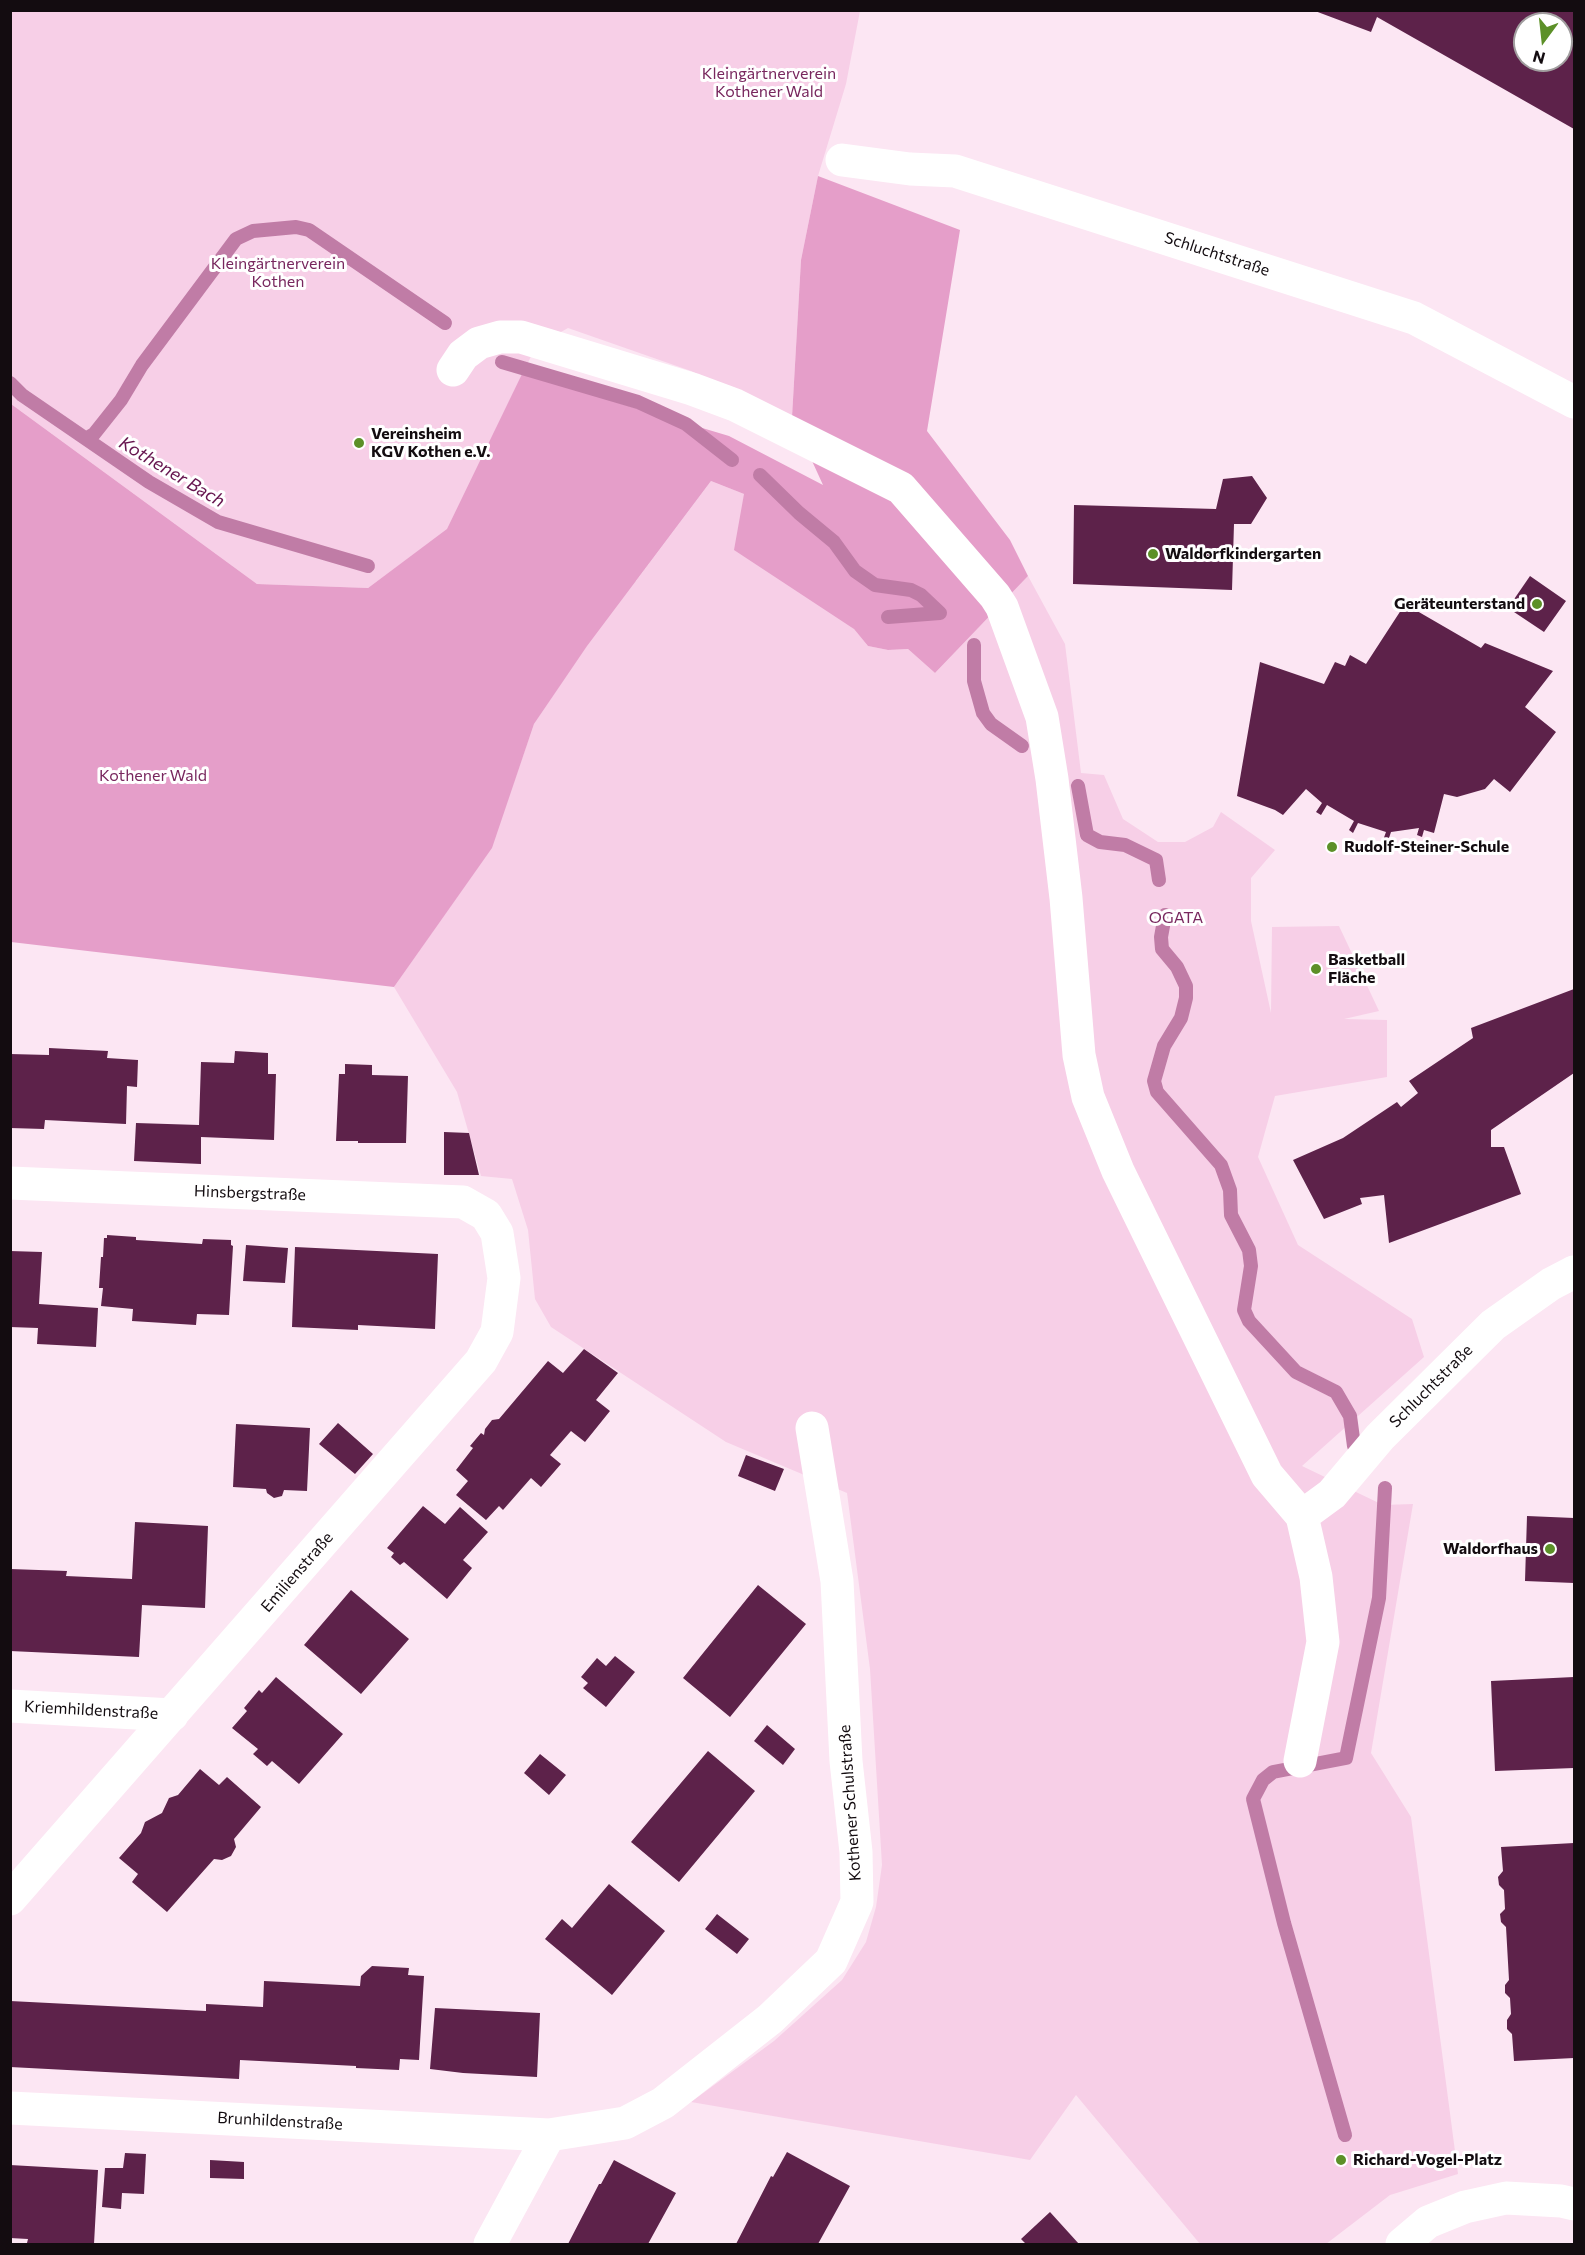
<!DOCTYPE html>
<meta charset="utf-8">
<style>
body{margin:0}
#map{position:relative;width:1585px;height:2255px;overflow:hidden;background:#fce6f3;font-family:Commissioner,sans-serif}
canvas{display:block}
.frame{position:absolute;inset:0;border:12px solid #130c10;pointer-events:none}
.north{position:absolute;left:1513px;top:12px;width:60px;height:60px;box-sizing:border-box;background:#fff;border:2px solid #a19e9f;border-radius:50%;rotate:195deg;font-size:16px;font-weight:700;line-height:24px;text-align:center;color:#130c10}
.north::after{content:'';display:block;margin:auto;width:21px;height:27px;background:#5c9028;clip-path:polygon(50% 0,100% 100%,50% 72%,0 100%)}
</style>
<div id="map">
<canvas width="1585" height="2255"></canvas>
<div class="frame"></div>
<div class="north">N</div>
</div>
<script>
const c = document.querySelector('canvas').getContext('2d');
c.lineJoin = 'round';
function fill(path, color) { c.fillStyle = color; c.fill(path, 'evenodd'); }
const toPath = rows => new Path2D(rows.map(r => 'M' + r).join(''));
function stroke(path, color, width, dash) { c.strokeStyle = color; c.lineWidth = width; c.lineCap = dash ? 'butt' : 'round'; c.setLineDash(dash || []); c.stroke(path); }
function write(font, color, halo, rows, align = 'center') {
  c.font = font + ' Commissioner,sans-serif'; c.lineWidth = 6; c.setLineDash([]); c.textBaseline = 'middle'; c.strokeStyle = halo; c.fillStyle = color; for (const [text, x, y, turn = 0] of rows) {
    c.save(); c.translate(x, y); c.rotate((+turn || 0) * Math.PI / 180); c.textAlign = isNaN(turn) ? turn : align; if (halo) c.strokeText(text, 0, 0); c.fillText(text, 0, 0); c.restore();
  }
}
fill(toPath([
 [11,11,860,11,846,84,818,176,801,260,792,417,691,371,568,328,536,346,495,431,642,524,429,543,368,588,257,584,11,404],
 [711,481,744,494,868,646,888,650,908,649,935,673,1028,576,1065,644,1081,773,1104,775,1123,819,1158,842,1185,842,1213,827,1221,812,1275,850,1251,878,1251,921,1271,1013,1272,927,1339,926,1379,1011,1344,1019,1387,1020,1387,1077,1275,1096,1258,1157,1298,1245,1412,1319,1424,1357,1302,1466,1383,1505,1413,1504,1371,1753,1411,1817,1458,2174,1390,2195,1326,2244,1200,2244,1076,2095,1030,2160,691,2102,774,2041,842,1980,866,1942,876,1907,882,1865,870,1669,847,1493,726,1442,551,1327,535,1299,528,1230,512,1179,481,1176,457,1092,394,987,491,848,534,724,631,578,636,581]
]), '#f7cfe7');
fill(toPath([
 [818,176,960,230,927,431,1010,540,1028,576,935,673,908,649,888,650,868,646,854,629,734,550,744,494,711,481,587,646,534,724,492,848,394,987,11,942,11,404,257,584,368,588,447,529,522,374,729,436,823,485,792,417,801,260]
]), '#e59ec9');
stroke(toPath([
 [502,362,638,402,686,424,732,460],
 [10,383,22,395,149,482,218,522,368,566],
 [87,438,94,434,121,400,142,365,236,239,253,231,296,227,309,230,445,323],
 [760,475,799,513,834,542,855,571,875,585,911,590,921,595,940,613],
 [888,617,940,613],
 [974,645,974,681,983,713,991,724,1022,746],
 [1078,786,1087,835,1100,842,1125,845,1156,860,1159,880],
 [1165,915,1161,937,1162,949,1177,967,1186,986,1186,998,1181,1018,1164,1046,1154,1081,1157,1092,1221,1165,1230,1190,1231,1215,1249,1250,1251,1266,1244,1310,1249,1321,1296,1372,1336,1392,1350,1416,1354,1446],
 [1345,2135,1284,1923,1253,1799,1263,1780,1273,1772,1346,1758,1379,1598,1385,1488]
]), '#c07ca6', 14);
fill(toPath([
 [1574,10,1574,129,1377,17,1371,32,1315,11],
 [1525,24,1561,24,1561,60,1525,60],
 [1252,476,1267,498,1251,524,1234,524,1232,590,1073,584,1074,505,1216,509,1223,479],
 [1530,576,1566,601,1544,632,1508,608],
 [1405,604,1481,648,1485,643,1553,671,1525,707,1556,732,1510,792,1494,779,1485,789,1457,797,1444,794,1434,833,1424,830,1422,837,1417,835,1419,828,1391,832,1387,844,1382,843,1386,832,1358,823,1353,833,1349,830,1354,821,1327,805,1321,815,1316,812,1322,803,1306,789,1283,815,1275,810,1237,796,1260,662,1324,684,1335,662,1345,666,1350,655,1366,664],
 [1574,989,1574,1073,1491,1130,1491,1147,1504,1147,1521,1194,1389,1243,1384,1195,1360,1198,1362,1204,1324,1219,1293,1160,1343,1138,1397,1102,1401,1107,1418,1093,1409,1081,1473,1038,1471,1028],
 [49,1048,108,1051,107,1058,138,1060,137,1087,127,1086,126,1124,45,1120,44,1129,10,1128,10,1054,49,1055],
 [235,1051,268,1053,268,1074,276,1074,274,1140,201,1137,201,1164,134,1161,136,1123,199,1125,201,1062,234,1063],
 [345,1064,372,1065,372,1075,408,1076,406,1143,358,1143,358,1141,336,1141,339,1074,345,1074],
 [444,1132,469,1133,479,1175,444,1175],
 [107,1235,136,1237,136,1240,202,1244,203,1239,231,1240,231,1245,233,1246,229,1315,197,1314,196,1325,132,1321,133,1309,101,1306,103,1288,99,1288,101,1257,103,1257,104,1238,107,1238],
 [246,1245,288,1248,285,1283,243,1281],
 [295,1247,438,1254,435,1329,358,1325,358,1330,292,1327],
 [10,1251,42,1252,39,1304,98,1308,96,1347,37,1344,38,1328,10,1327],
 [584,1349,618,1373,596,1400,610,1411,585,1442,571,1431,550,1455,561,1464,541,1487,531,1478,503,1510,499,1506,486,1520,456,1495,468,1481,456,1470,473,1448,470,1446,481,1433,484,1435,485,1429,492,1420,499,1419,548,1361,563,1373],
 [338,1423,373,1454,355,1474,319,1444],
 [236,1424,310,1428,307,1491,284,1490,282,1496,274,1498,267,1493,266,1489,233,1487],
 [746,1455,784,1469,775,1491,738,1476],
 [423,1506,445,1524,460,1507,488,1532,463,1560,472,1568,447,1599,404,1562,400,1565,391,1557,394,1553,387,1548],
 [1527,1516,1574,1518,1574,1583,1525,1581],
 [135,1522,208,1526,205,1608,142,1605,139,1657,10,1651,10,1569,67,1571,66,1576,132,1579],
 [758,1585,806,1624,730,1717,683,1678],
 [351,1590,409,1639,361,1694,304,1645],
 [615,1656,635,1672,606,1707,583,1688,588,1683,581,1677,597,1658,606,1666],
 [276,1677,343,1734,299,1784,272,1761,267,1766,253,1754,258,1749,232,1728,247,1711,244,1708,259,1690,262,1693],
 [1574,1677,1574,1768,1495,1771,1491,1681],
 [767,1725,795,1749,783,1765,754,1741],
 [708,1751,755,1791,679,1882,631,1842],
 [540,1754,566,1775,549,1795,524,1773],
 [200,1769,219,1785,227,1777,261,1807,234,1839,236,1847,231,1856,222,1860,214,1859,167,1912,132,1882,138,1874,119,1858,141,1833,145,1822,162,1813,169,1798,178,1795],
 [1574,1843,1574,2058,1514,2061,1512,2034,1507,2029,1507,2020,1511,2014,1510,1998,1505,1993,1505,1985,1509,1980,1506,1927,1501,1922,1500,1914,1505,1909,1504,1890,1499,1885,1498,1877,1503,1871,1501,1847],
 [609,1884,665,1931,612,1995,545,1939,562,1919,572,1928],
 [717,1914,749,1939,737,1954,705,1929],
 [372,1966,409,1968,408,1975,424,1976,419,2060,400,2059,399,2070,356,2068,356,2066,240,2060,239,2079,10,2067,10,2001,206,2011,206,2004,263,2007,264,1981,360,1986,361,1976],
 [435,2008,540,2013,537,2077,463,2073,430,2069],
 [787,2152,850,2186,818,2244,736,2244,771,2176,773,2177],
 [125,2153,146,2154,144,2194,122,2193,121,2209,102,2207,105,2168,123,2168],
 [210,2160,244,2162,244,2179,210,2178],
 [614,2160,676,2193,648,2244,568,2244,599,2184,601,2184],
 [10,2165,98,2170,94,2244,27,2243,28,2239,10,2238],
 [1050,2212,1079,2244,1026,2244,1021,2239]
]), '#5d224a');
stroke(toPath([
 [842,160,910,169,955,171,1414,318,1574,402],
 [453,370,463,355,479,343,500,337,521,337,692,389,735,405,901,488,995,596,1002,607,1042,717,1052,779,1066,898,1079,1055,1088,1097,1118,1171,1267,1475,1302,1516,1316,1577,1323,1642,1300,1761],
 [10,1183,463,1202,486,1215,497,1233,504,1278,497,1332,481,1361,10,1899],
 [1302,1516,1332,1494,1380,1437,1493,1325,1551,1284,1574,1272],
 [10,1706,172,1715],
 [10,2108,549,2135,625,2123,663,2103,770,2019,831,1961,857,1902,856,1852,846,1761,837,1581,812,1428],
 [490,2244,549,2135]
]), '#fff', 33);
stroke(toPath([
 [1402,2244,1428,2222,1465,2207,1506,2198,1561,2201,1574,2204]
]), '#fff', 33);
for (const [x, y, r, color] of [
 [359,443,6,"#5c9028"],
 [1153,554,6,"#5c9028"],
 [1537,604,6,"#5c9028"],
 [1332,847,6,"#5c9028"],
 [1316,969,6,"#5c9028"],
 [1550,1549,6,"#5c9028"],
 [1341,2160,6,"#5c9028"]
]) { const dot = new Path2D(); dot.arc(x, y, r, 0, 2 * Math.PI); c.fillStyle = color; c.fill(dot); stroke(dot, '#fff', 2); }
write('16px', '#78275e', '#fff', [
 ["Kleingärtnerverein",769,74],
 ["Kothener Wald",769,92],
 ["Kleingärtnerverein",278,264],
 ["Kothen",278,282],
 ["Kothener Wald",153,776],
 ["OGATA",1176,918]
]);
write('16px', '#130c10', '#fff', [
 ["Schluchtstraße",1217,254,18],
 ["Hinsbergstraße",250,1193,2],
 ["Schluchtstraße",1431,1386,-45],
 ["Emilienstraße",297,1572,-49],
 ["Kriemhildenstraße",91,1710,3],
 ["Kothener Schulstraße",850,1803,-94],
 ["Brunhildenstraße",280,2121,3]
]);
write('bold 16px', '#130c10', '#fff', [
 ["Vereinsheim",371,434],
 ["KGV Kothen e.V.",371,452],
 ["Waldorfkindergarten",1165,554],
 ["Geräteunterstand",1525,604,"right"],
 ["Rudolf-Steiner-Schule",1344,847],
 ["Basketball",1328,960],
 ["Fläche",1328,978],
 ["Waldorfhaus",1538,1549,"right"],
 ["Richard-Vogel-Platz",1353,2160]
], 'left');
write('italic 18px', '#66154f', '#fff', [
 ["Kothener Bach",172,472,31]
]);
</script>
